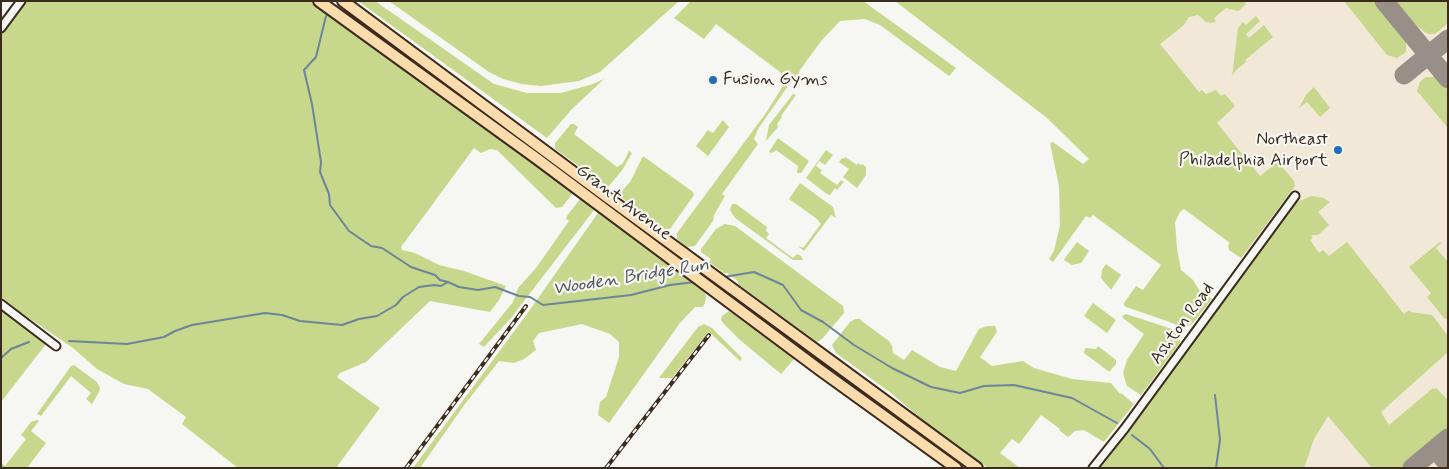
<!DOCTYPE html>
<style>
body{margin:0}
#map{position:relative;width:1449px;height:469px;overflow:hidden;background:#f6f6f2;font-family:Mynerve,sans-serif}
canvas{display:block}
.frame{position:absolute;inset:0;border:2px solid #3b2a1e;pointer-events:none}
</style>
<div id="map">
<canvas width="1449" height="469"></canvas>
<div class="frame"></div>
</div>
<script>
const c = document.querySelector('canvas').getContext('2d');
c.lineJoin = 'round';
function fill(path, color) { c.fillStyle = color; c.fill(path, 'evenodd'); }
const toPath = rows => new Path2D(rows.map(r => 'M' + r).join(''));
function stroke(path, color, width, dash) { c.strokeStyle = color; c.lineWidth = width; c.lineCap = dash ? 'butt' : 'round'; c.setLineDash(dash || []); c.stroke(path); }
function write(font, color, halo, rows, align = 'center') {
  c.font = font + ' Mynerve,sans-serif'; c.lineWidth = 4.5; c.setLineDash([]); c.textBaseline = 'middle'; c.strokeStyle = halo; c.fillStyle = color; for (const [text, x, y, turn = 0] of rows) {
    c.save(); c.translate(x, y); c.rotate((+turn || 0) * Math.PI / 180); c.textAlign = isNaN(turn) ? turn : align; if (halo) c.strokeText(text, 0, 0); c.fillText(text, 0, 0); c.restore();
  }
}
fill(toPath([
 [903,1,1448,1,1448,468,1112,468,1261,262,1178,200]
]), '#f1e8d7');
fill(toPath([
 [27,1,310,1,573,193,562,207,556,208,497,150,490,149,481,153,474,148,401,247,402,250,415,253,439,265,464,271,506,286,499,300,490,312,430,301,366,362,340,373,337,377,380,408,336,468,238,468,182,424,186,417,148,389,124,384,97,369,73,348,20,312,1,297,1,35],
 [358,1,375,1,494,84,527,93,561,93,593,84,604,79,571,110,547,138],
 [389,1,679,1,600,72,579,81,541,86,522,84,503,79,489,72],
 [691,1,863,1,956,68,949,76,880,25,865,19,840,21,822,40,800,70,798,76,788,86,758,129,754,139,758,144,722,194,725,196,714,215,713,221,695,246,687,247,677,239,677,233,766,113,788,78,716,24,704,39,674,18],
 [895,1,1244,1,1246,4,1238,11,1226,8,1214,18,1216,21,1213,23,1206,22,1198,15,1189,17,1184,25,1160,44,1199,92,1202,90,1206,94,1216,90,1221,96,1225,94,1235,106,1217,123,1260,176,1278,162,1294,181,1295,186,1241,258,1229,250,1228,245,1230,243,1184,209,1180,212,1175,222,1177,249,1181,270,1193,280,1206,301,1209,296,1212,299,1193,323,1184,328,1167,321,1126,307,1124,305,1124,303,1136,286,1143,290,1161,265,1093,215,1090,218,1086,216,1053,262,1049,259,1054,251,1060,225,1059,186,1050,143,1053,142,1083,164,1089,159,1047,118],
 [1344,1,1374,1,1406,40,1406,52,1397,58,1387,55],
 [1394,1,1448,1,1448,23,1435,34,1428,34,1411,22],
 [1256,16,1260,21,1246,34,1249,38,1264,25,1273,37,1245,60,1246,62,1236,70,1232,76,1231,86,1238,28,1243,22,1246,25],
 [1426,77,1435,77,1448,91,1448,128,1417,91,1420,82],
 [1314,87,1330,108,1320,117,1307,102,1299,108,1306,95],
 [793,94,796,95,781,116,782,117,777,124,778,127,766,141,769,125],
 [723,120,729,127,708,156,696,146,708,130,713,133],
 [571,124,574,124,578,127,574,134,617,167,623,163,629,151,632,153,623,169,608,187,555,149,555,143],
 [778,138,809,161,801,173,797,173,798,166,776,150,772,153,769,152],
 [826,150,833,155,825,165,819,161,816,166,822,170,820,173,837,185,841,180,844,182,837,190,835,188,830,195,827,194,806,178],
 [643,156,693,192,694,195,670,229,665,230,618,195,630,182],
 [845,157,857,165,858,163,861,165,862,164,866,167,866,175,857,188,843,177,849,169,839,162,842,158,844,159],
 [800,183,833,207,836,218,831,215,804,251,798,246,803,248,821,224,817,219,789,199],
 [1311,196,1323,198,1330,202,1318,212,1329,225,1318,235,1313,235,1311,236,1313,238,1310,240,1319,253,1323,250,1329,256,1347,242,1404,314,1409,310,1411,312,1432,315,1448,336,1448,352,1381,412,1389,425,1433,388,1434,389,1436,388,1448,400,1448,433,1406,468,1372,468,1328,416,1314,439,1304,468,1100,468,1195,341,1281,220,1293,204],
 [580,199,594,210,511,318,484,347,479,344,513,302,518,288,536,268,569,221,566,219,567,216],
 [732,204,736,204,767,227,766,231,769,234,766,238,793,258,797,254,801,256,803,260,793,260,735,218,730,210],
 [598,213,702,289,706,295,705,303,703,307,695,307,680,323,609,423,598,415,600,402,606,397,619,357,619,342,610,334,582,324,539,333,533,341,536,350,524,359,514,363,499,361,465,404,420,468,413,468,527,314],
 [725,224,735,226,843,306,844,313,822,339,817,342,738,284,738,281,727,273,724,273,709,262,711,259,701,252,701,249,716,229],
 [1077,242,1089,251,1081,263,1072,265,1064,260,1065,258],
 [1440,242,1441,243,1436,248,1448,262,1448,320,1444,318,1427,297,1431,293,1409,267],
 [1106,264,1121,275,1111,290,1101,278,1102,270],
 [1093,303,1116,320,1107,333,1084,316],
 [1,310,46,344,1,402],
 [729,311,795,358,781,374,740,340,724,324,721,320,722,316],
 [1126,314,1172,329,1180,339,1180,343,1141,395,1127,386,1123,373,1127,360,1144,334,1124,319,1122,316],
 [855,319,860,319,863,322,889,341,892,346,893,353,904,360,912,350,940,367,956,371,979,329,987,326,995,326,997,332,980,357,992,366,1023,361,1034,368,1072,379,1111,383,1120,394,1121,393,1134,404,1104,442,1084,430,1075,431,1068,437,1059,430,1060,429,1041,415,1019,444,1012,439,1000,453,1020,468,988,468,925,422,891,393,836,353,832,345,850,322],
 [704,324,712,328,742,358,740,361,709,332,672,378,659,378,698,327],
 [1098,346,1116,360,1116,364,1110,371,1108,371,1084,353,1085,348,1096,349],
 [74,365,97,382,100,388,99,392,92,404,86,399,91,393,71,376,41,416,37,414,71,366],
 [37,420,39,421,31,431,46,443,27,468,1,468,1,463,5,466,26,439,21,435,31,422]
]), '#c7d78b');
stroke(toPath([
 [326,16,316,57,304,70,312,104,321,162,320,172,329,194,330,205,349,231,371,246,382,248,411,267,435,275,440,280,448,282,459,287,478,290,495,287,519,296,530,297,543,305,631,295,670,285,695,282],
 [724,277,754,272,783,285,801,310,823,322,854,345,892,368,931,387,960,393,984,386,1014,385,1072,398,1117,423],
 [69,341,127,344,164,337,175,331,192,325,265,313,282,315,300,321,342,325,359,319,377,316,396,305,403,297,419,287,434,285,441,286,448,282],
 [1,358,11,349,29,342],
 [1215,395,1220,440,1216,468],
 [1132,435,1150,449,1164,468]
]), '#6d8599', 2);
stroke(toPath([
 [1384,1,1448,79],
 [1404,75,1448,39],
 [1435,449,1448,464],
 [1412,468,1448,438]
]), '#989088', 19);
const minor = toPath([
 [1,28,21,1],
 [1,304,56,346],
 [1093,468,1125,428,1295,196]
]);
const primary = toPath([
 [319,1,536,158,820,370,956,468],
 [343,1,607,197,977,468]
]);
stroke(minor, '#3b2a1e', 11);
stroke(primary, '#3b2a1e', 14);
stroke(minor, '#f6f6f2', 7);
stroke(primary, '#fcdcac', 10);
const rail = toPath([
 [406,468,526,306],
 [606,468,709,335]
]);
stroke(rail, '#3b2a1e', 4);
stroke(rail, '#f6f6f2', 2, [5.5]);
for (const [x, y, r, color] of [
 [713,80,5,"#1f6fb2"],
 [1338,150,5,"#1f6fb2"]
]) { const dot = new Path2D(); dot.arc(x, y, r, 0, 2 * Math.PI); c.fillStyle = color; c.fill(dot); stroke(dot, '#f6f6f2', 2); }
write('18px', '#3b2a1e', '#f6f6f2', [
 ["Fusion Gyms",723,80],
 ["Northeast",1328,140,"right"],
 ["Philadelphia Airport",1328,161,"right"]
], 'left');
write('18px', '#3b2a1e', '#f6f6f2', [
 ["Grant Avenue",623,203,37],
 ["Ashton Road",1183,324,-54]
]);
write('italic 19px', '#54585c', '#f6f6f2', [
 ["Wooden Bridge Run",631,278,-9]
]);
</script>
